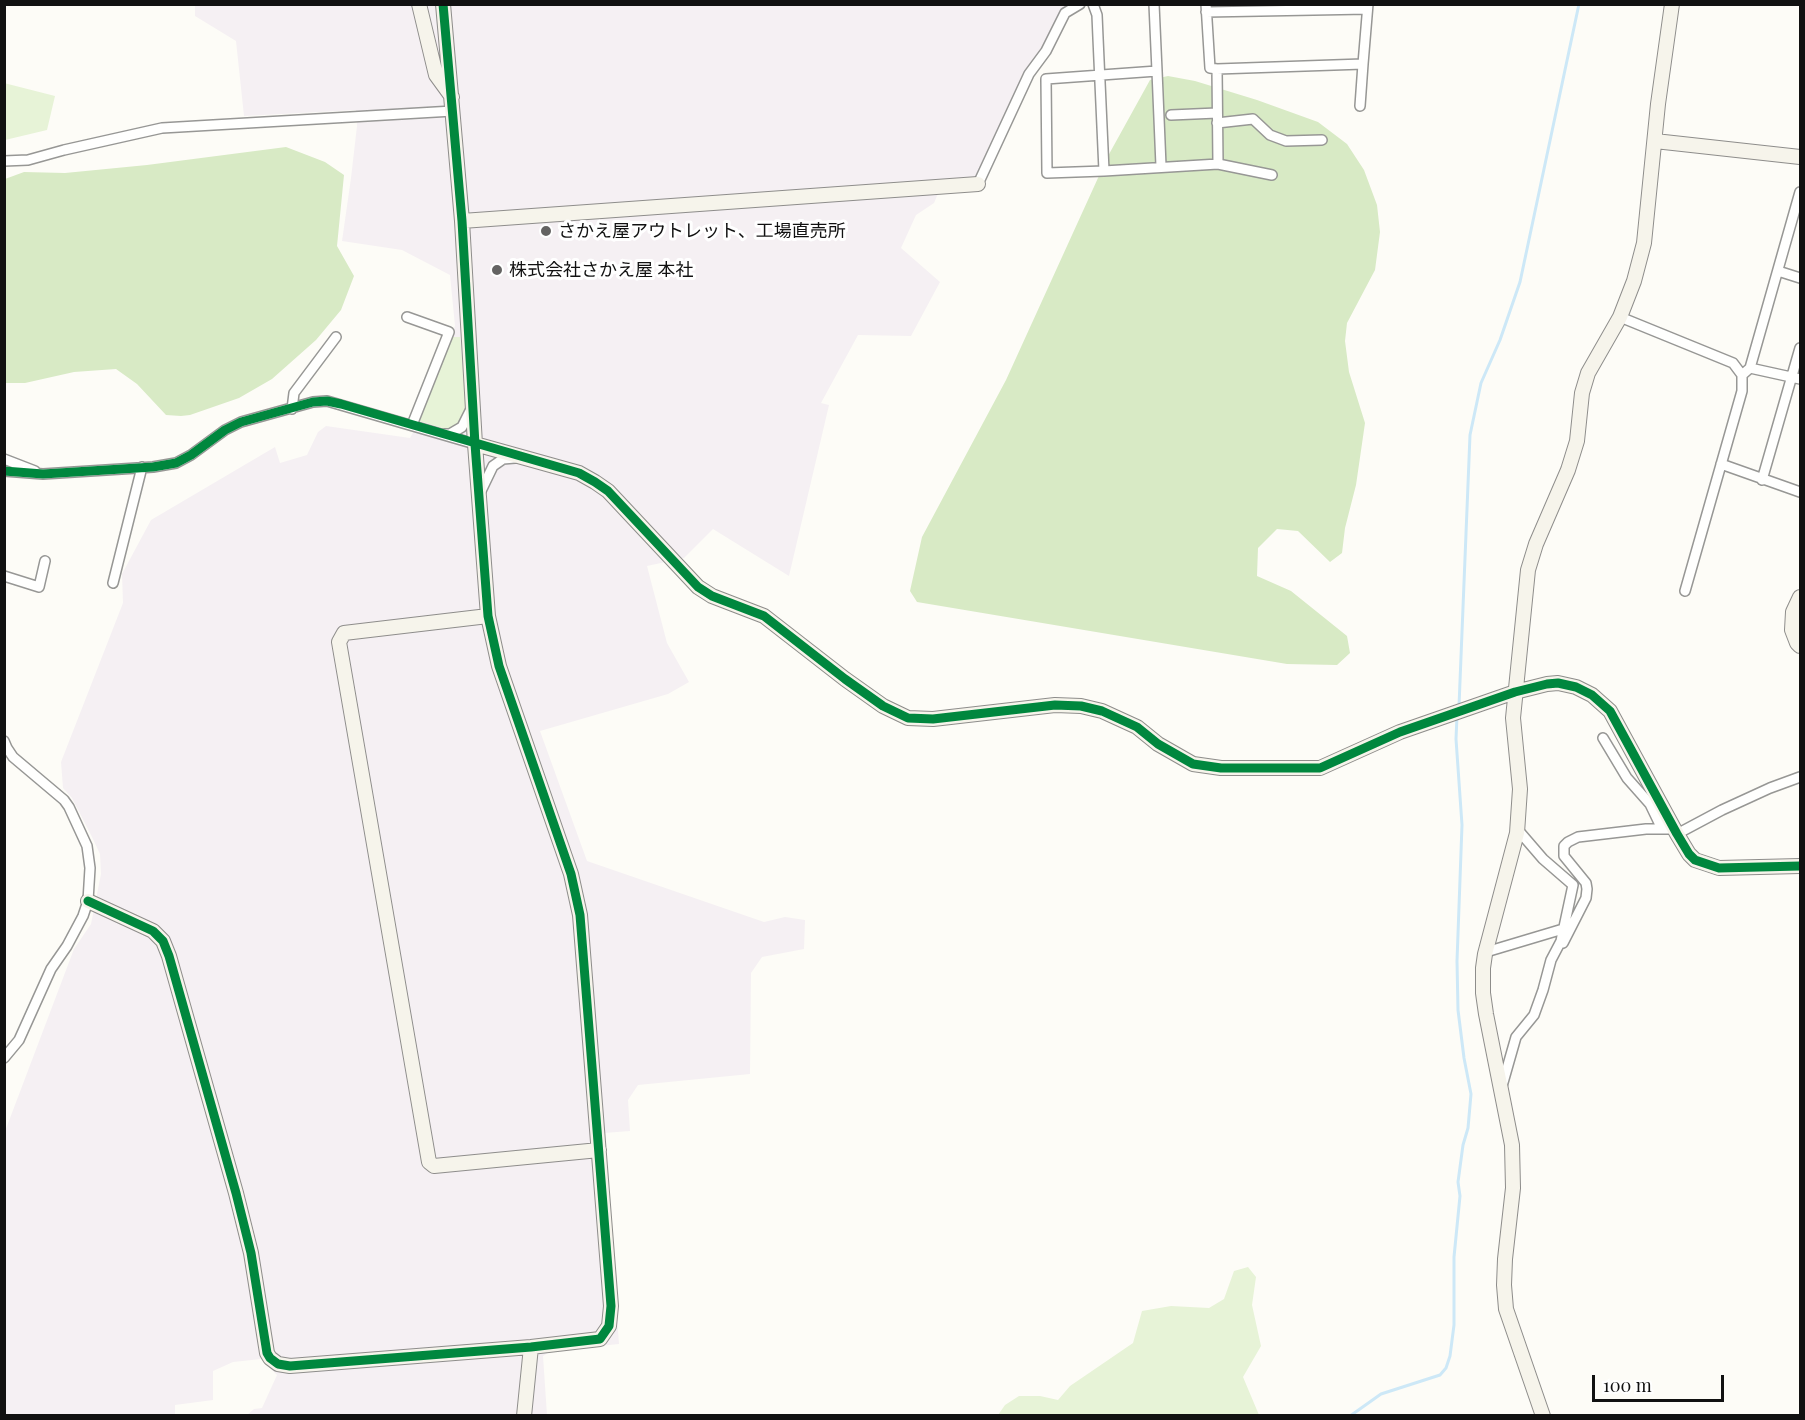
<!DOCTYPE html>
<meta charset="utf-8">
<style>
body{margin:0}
#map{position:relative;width:1805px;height:1420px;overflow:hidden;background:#fdfcf7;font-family:"Playfair Display",serif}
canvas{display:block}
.frame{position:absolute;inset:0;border:6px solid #111;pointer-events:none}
.scale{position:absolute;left:1592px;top:1375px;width:132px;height:27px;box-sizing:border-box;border:3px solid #111;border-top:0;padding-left:8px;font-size:18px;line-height:21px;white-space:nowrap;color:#111;-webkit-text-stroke:4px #fff;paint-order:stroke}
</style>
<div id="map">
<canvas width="1805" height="1420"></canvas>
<div class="frame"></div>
<div class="scale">100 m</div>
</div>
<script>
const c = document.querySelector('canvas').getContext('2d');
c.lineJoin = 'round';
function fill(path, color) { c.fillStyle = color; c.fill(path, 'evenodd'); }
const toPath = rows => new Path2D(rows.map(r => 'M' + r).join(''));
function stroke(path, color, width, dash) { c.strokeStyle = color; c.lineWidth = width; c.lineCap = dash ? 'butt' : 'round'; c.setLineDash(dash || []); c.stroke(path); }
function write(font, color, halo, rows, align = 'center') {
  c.font = font + ' "Playfair Display","Noto Sans JP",serif'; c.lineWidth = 6; c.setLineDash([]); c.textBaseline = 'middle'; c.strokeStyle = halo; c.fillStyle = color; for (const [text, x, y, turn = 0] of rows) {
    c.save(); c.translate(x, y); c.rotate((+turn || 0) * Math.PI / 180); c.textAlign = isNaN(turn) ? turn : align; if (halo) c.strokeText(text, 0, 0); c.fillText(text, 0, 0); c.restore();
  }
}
fill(toPath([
 [195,5,1072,5,1066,8,977,180,943,182,934,203,916,215,901,248,940,282,911,336,858,335,821,403,829,405,789,576,713,529,684,558,647,566,667,643,689,682,668,694,540,731,587,861,764,922,785,917,805,920,804,949,762,957,751,973,750,1074,638,1085,628,1100,630,1131,604,1133,619,1344,551,1351,543,1356,547,1415,247,1415,254,1409,262,1408,277,1375,261,1359,233,1362,213,1371,213,1400,175,1405,175,1415,5,1415,4,1134,74,949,91,924,101,874,100,854,92,837,72,798,63,788,61,762,123,603,122,574,151,520,275,447,280,463,307,455,318,432,326,426,410,438,419,421,455,326,450,275,402,250,342,241,351,178,357,126,356,110,244,116,236,41,195,16]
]), '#f5f0f3');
fill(toPath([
 [4,83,55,96,47,130,5,140],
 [451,337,460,337,466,403,462,420,452,428,446,429,419,421],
 [1248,1267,1256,1277,1252,1305,1261,1346,1243,1377,1259,1415,998,1415,1005,1405,1019,1396,1040,1396,1058,1400,1070,1386,1133,1343,1142,1311,1171,1306,1209,1308,1224,1299,1234,1271]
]), '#e7f3d7');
fill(toPath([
 [1168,76,1195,81,1257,100,1318,122,1347,144,1364,170,1377,205,1380,232,1375,270,1347,323,1345,341,1349,372,1365,423,1356,485,1345,528,1342,553,1330,562,1298,531,1277,529,1258,548,1257,576,1291,591,1347,636,1350,653,1337,665,1287,664,917,602,910,591,922,537,1006,380,1108,156,1150,80],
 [286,147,325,162,344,175,337,246,354,276,341,310,316,340,272,379,239,398,190,415,181,416,166,415,137,384,116,369,74,372,25,383,5,383,5,179,24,172,65,173,147,165]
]), '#d8eac5');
stroke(toPath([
 [1459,706,1470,435,1481,383,1500,340,1520,282,1579,4],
 [1350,1416,1381,1394,1440,1375,1446,1368,1450,1356,1454,1325,1454,1257,1460,1196,1458,1182,1463,1145,1468,1128,1471,1094,1464,1058,1458,1010,1457,961,1462,825,1456,739,1457,716]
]), '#cde8f7', 3);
const street = toPath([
 [1093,4,1097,15,1098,38,1104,171,1218,164,1217,69],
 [1154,4,1157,71],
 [1206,4,1210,68,1217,69,1363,64,1368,4],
 [1206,12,1367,9],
 [1360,106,1363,64],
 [1171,115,1217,113],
 [1217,123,1253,119,1270,135,1286,141,1322,140],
 [4,161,28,160,64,150,162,128,453,111],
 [1218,164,1272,175],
 [1104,171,1047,173,1046,79,1157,71,1161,166],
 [978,184,1029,74,1046,51,1065,13,1080,4],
 [1778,271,1800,278],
 [407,317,449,332,412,425],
 [1620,317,1733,363,1742,375,1742,391,1685,591],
 [1750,368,1800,379],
 [1742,375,1750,368,1800,192],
 [292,409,294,393,336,337],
 [444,434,450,434,462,427,471,409],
 [4,459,35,471],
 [1721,464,1800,492],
 [4,471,43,474,153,467,176,463,191,455,225,430,241,422,313,402,327,401,475,444],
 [1762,480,1800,348],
 [481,491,493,466,503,459,515,458],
 [4,576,39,587,45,561],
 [113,583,142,467],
 [1603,738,1627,778,1650,804,1662,829],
 [4,741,7,748,13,757,64,800,69,807,87,846,90,868,88,901,83,916,67,946,51,969,19,1040,4,1058],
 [1677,834,1722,810,1770,788,1800,777],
 [1563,943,1586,898,1587,889,1586,883,1564,856,1564,846,1568,842,1578,837,1646,829,1674,829],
 [1486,952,1563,929],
 [1502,1086,1516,1037,1534,1015,1543,990,1551,960,1561,941,1573,885,1543,859,1518,830]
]);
const secondary = toPath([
 [419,4,436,75,452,97],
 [1655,141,1800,157],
 [462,221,978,184],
 [475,444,579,473,595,482,608,491,698,587,712,596,764,616,845,679,883,706,908,718,933,719,1055,705,1081,706,1102,711,1137,727,1158,744,1193,764,1221,768,1320,768,1400,732,1515,692,1547,684,1558,683,1576,687,1592,695,1610,711,1677,834,1689,854,1695,860,1719,868,1800,866],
 [1800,597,1793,612,1792,630,1797,643,1800,646],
 [488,616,344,633,339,642,429,1162,434,1166,599,1150],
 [88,901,153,931,163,941,169,956,236,1193,251,1253,267,1353,270,1358,278,1364,290,1366,531,1347,600,1339,609,1326,611,1306,580,915,571,874,499,666,488,616,475,444,462,221,443,4],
 [524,1416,531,1347],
 [1543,1416,1506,1309,1504,1285,1505,1259,1513,1188,1512,1145,1486,1014,1483,993,1483,968,1485,954,1517,833,1520,789,1513,718,1528,570,1536,544,1568,470,1577,441,1582,393,1588,373,1620,317,1634,281,1644,243,1658,104,1672,4]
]);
stroke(street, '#979795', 12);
stroke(secondary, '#8e8d8b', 16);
stroke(street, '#fffffe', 9);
stroke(secondary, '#f6f4eb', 14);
stroke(toPath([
 [4,471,43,474,153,467,176,463,191,455,225,430,241,422,313,402,327,401,341,404,579,473,595,482,608,491,698,587,712,596,764,616,845,679,883,706,908,718,933,719,1055,705,1081,706,1102,711,1137,727,1158,744,1193,764,1221,768,1320,768,1400,732,1515,692,1547,684,1558,683,1576,687,1592,695,1610,711,1677,834,1689,854,1695,860,1719,868,1800,866],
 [88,901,153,931,163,941,169,956,236,1193,251,1253,267,1353,270,1358,278,1364,290,1366,531,1347,600,1339,609,1326,611,1306,580,915,571,874,499,666,488,616,475,444,462,221,443,4]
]), '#00873e', 9);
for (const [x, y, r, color] of [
 [546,231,6,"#646362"],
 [497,270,6,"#646362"]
]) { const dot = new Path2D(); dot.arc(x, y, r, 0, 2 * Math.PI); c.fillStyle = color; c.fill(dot); stroke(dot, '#fff', 2); }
write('18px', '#111', '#fff', [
 ["さかえ屋アウトレット、工場直売所",558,231],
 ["株式会社さかえ屋 本社",509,270]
], 'left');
</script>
